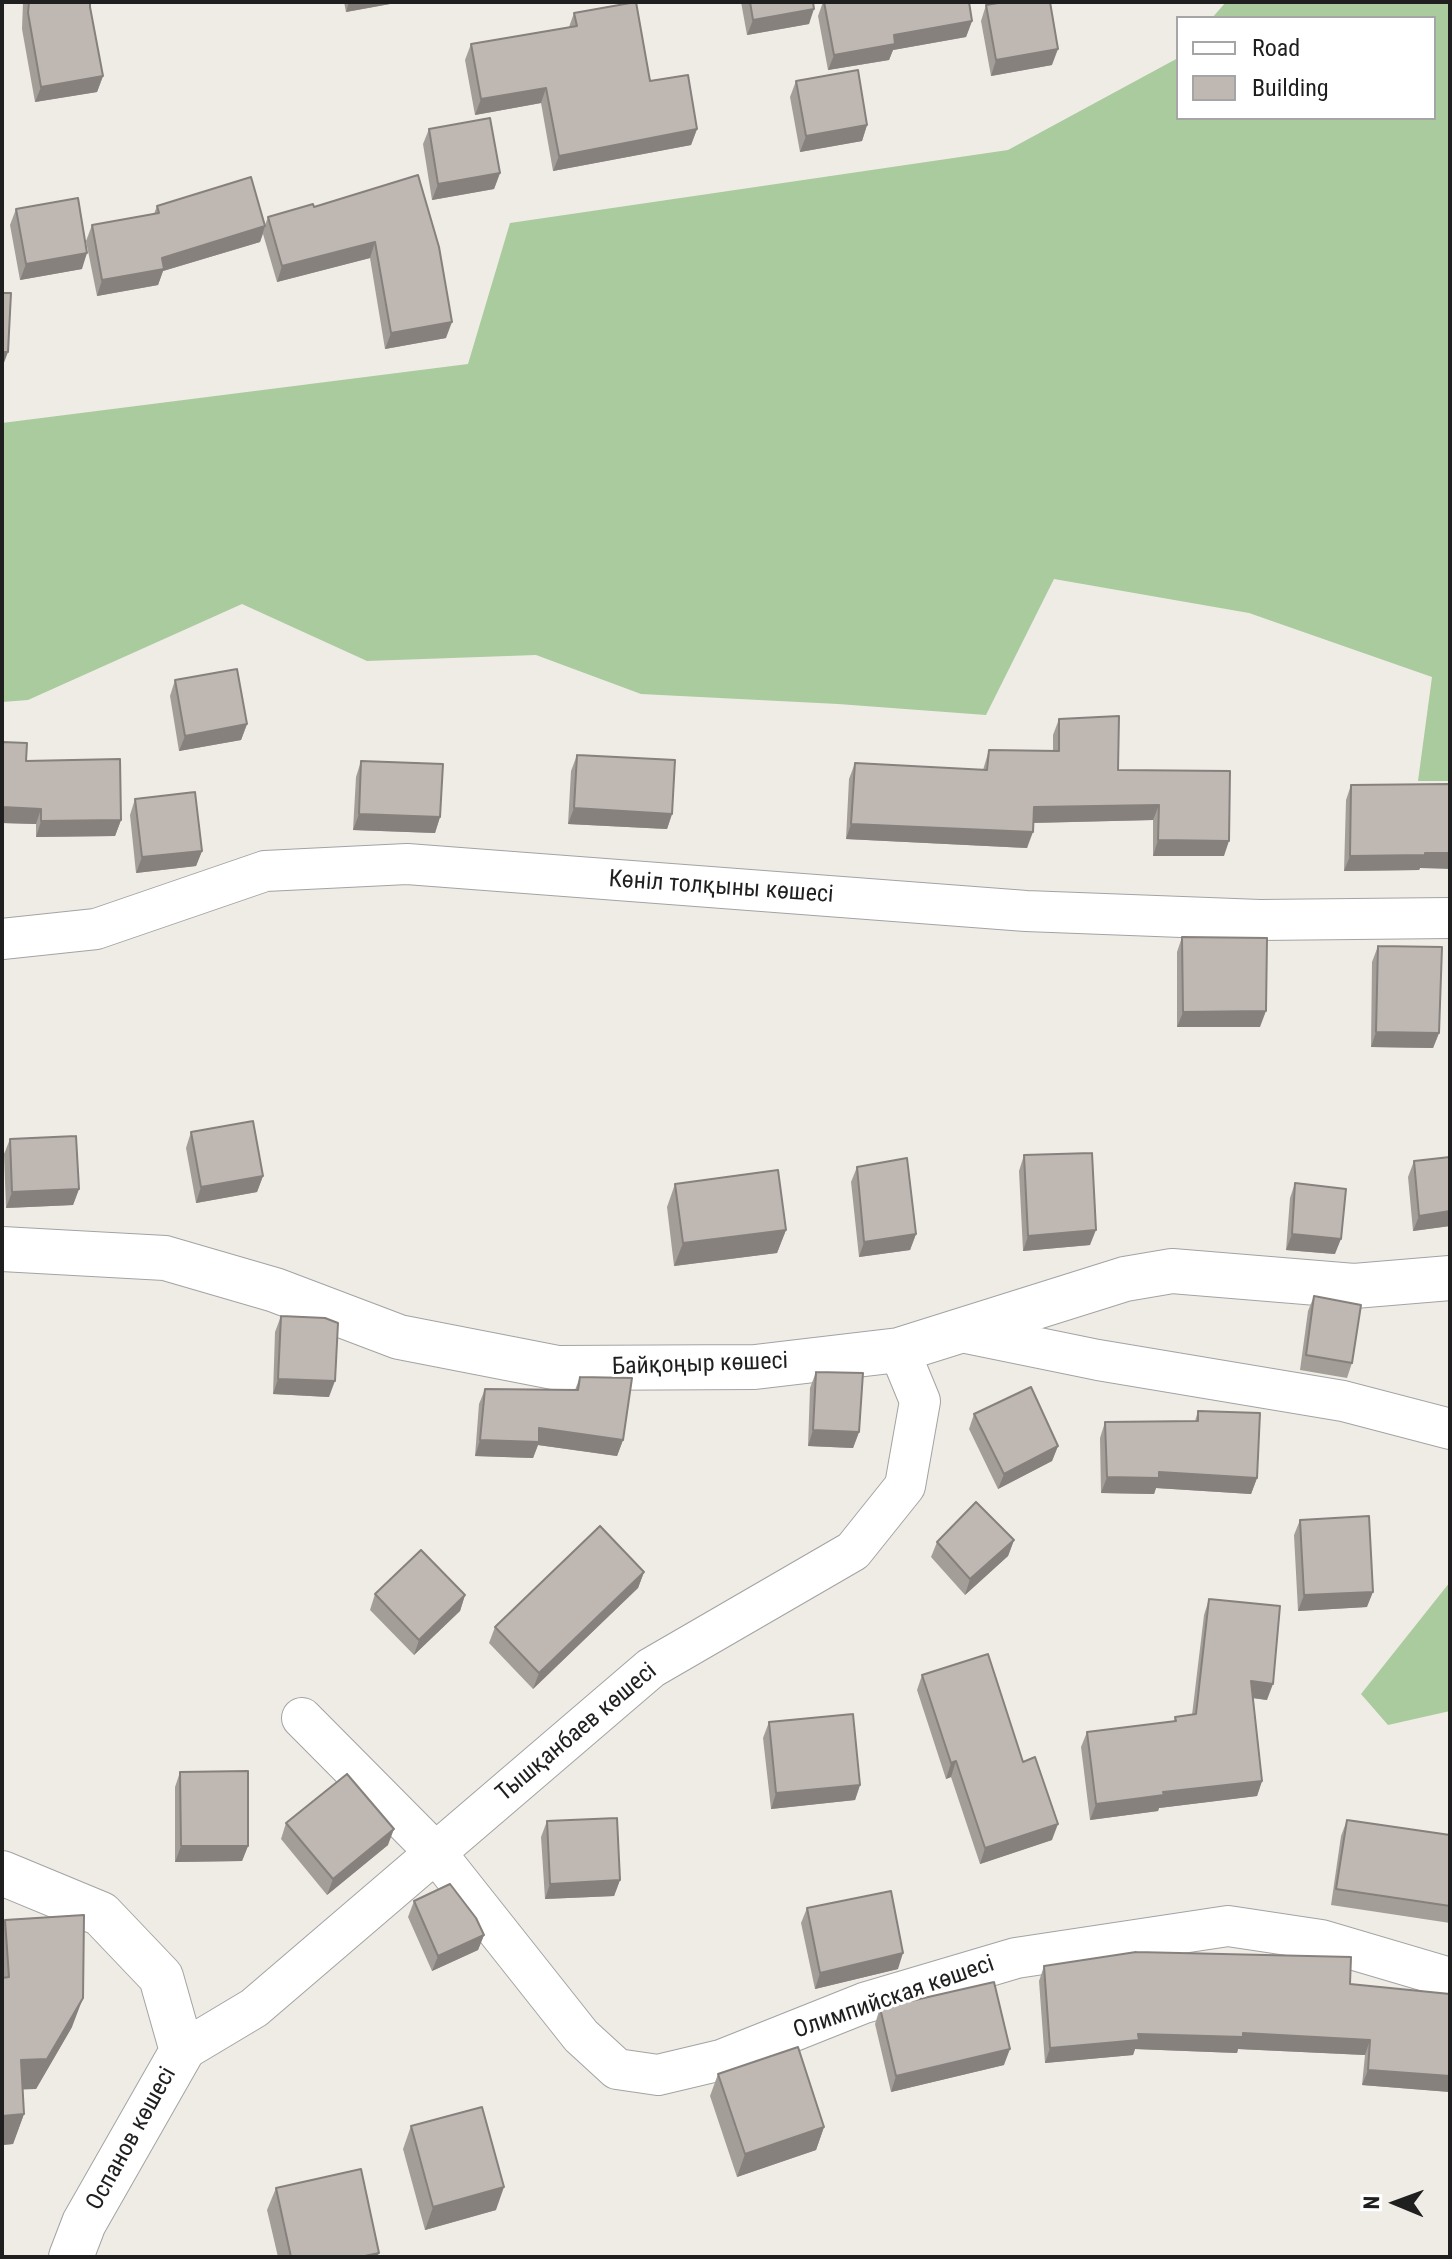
<!DOCTYPE html>
<meta charset="utf-8">
<style>
body{margin:0}
#map{position:relative;width:1452px;height:2259px;overflow:hidden;background:#efece6;font-family:"Roboto Condensed",sans-serif}
canvas{display:block}
.frame{position:absolute;inset:0;border:4px solid #1f1f1f;pointer-events:none}
.legend{position:absolute;left:1176px;top:16px;width:260px;height:104px;box-sizing:border-box;background:#fff;border:2px solid #a5a5a5;margin:0;padding:10px 14px;list-style:none;font-size:24px;color:#1f1f1f}
.legend li{display:flex;align-items:center;gap:16px;height:40px}
.legend b{width:40px;border:2px solid #a5a5a5}
.north{position:absolute;left:1356px;top:2163px;width:80px;height:80px;-webkit-text-stroke:6px #fff;paint-order:stroke;rotate:271deg;font-size:22px;font-weight:700;line-height:32px;text-align:center;color:#1f1f1f}
.north::after{content:'';display:block;margin:auto;width:28px;height:36px;background:#1f1f1f;clip-path:polygon(50% 0,100% 100%,50% 72%,0 100%)}
</style>
<div id="map">
<canvas width="1452" height="2259"></canvas>
<div class="frame"></div>
<ul class="legend">
<li><b style="height:10px;background:#fff"></b>Road</li>
<li><b style="height:22px;background:#bfb8b2"></b>Building</li>
</ul>
<div class="north">N</div>
</div>
<script>
const c = document.querySelector('canvas').getContext('2d');
c.lineJoin = 'round';
function fill(path, color) { c.fillStyle = color; c.fill(path, 'evenodd'); }
const toPath = rows => new Path2D(rows.map(r => 'M' + r).join(''));
function stroke(path, color, width, dash) { c.strokeStyle = color; c.lineWidth = width; c.lineCap = dash ? 'butt' : 'round'; c.setLineDash(dash || []); c.stroke(path); }
function write(font, color, halo, rows, align = 'center') {
  c.font = font + ' "Roboto Condensed",sans-serif'; c.lineWidth = 6; c.setLineDash([]); c.textBaseline = 'middle'; c.strokeStyle = halo; c.fillStyle = color; for (const [text, x, y, turn = 0] of rows) {
    c.save(); c.translate(x, y); c.rotate((+turn || 0) * Math.PI / 180); c.textAlign = isNaN(turn) ? turn : align; if (halo) c.strokeText(text, 0, 0); c.fillText(text, 0, 0); c.restore();
  }
}
fill(toPath([
 [1226,2,1450,2,1450,781,1418,781,1432,677,1249,613,1054,579,986,715,838,704,641,694,536,655,367,661,242,604,28,700,2,702,2,423,468,364,510,223,1008,150,1178,58,1178,118,1434,118,1434,18,1212,18],
 [1450,1582,1450,1711,1388,1725,1361,1694]
]), '#a9cb9d');
const minor = toPath([
 [2,939,96,929,265,871,407,864,1026,911,1260,920,1450,918],
 [961,1332,1098,1360,1343,1401,1450,1429],
 [302,1718,436,1853,581,2036,617,2069,658,2075,721,2060,864,2003,1016,1958,1228,1926,1321,1940,1450,1978],
 [182,2051,254,2008,651,1668,853,1551,905,1486,920,1401,899,1350]
]);
const tertiary = toPath([
 [2,1249,165,1258,275,1290,399,1337,558,1368,755,1367,899,1350,1125,1279,1172,1271,1354,1286,1450,1278],
 [2,1873,101,1914,161,1977,182,2051,84,2223,71,2257]
]);
stroke(minor, '#a3a3a3', 42);
stroke(tertiary, '#a3a3a3', 46);
stroke(minor, '#fff', 40);
stroke(tertiary, '#fff', 44);
fill(toPath([
 [23,2,90,2,90,7,103,76,97,92,35,102,22,29],
 [344,2,401,2,346,12],
 [741,2,813,2,809,24,747,35],
 [823,2,969,2,972,21,966,37,893,50,889,60,828,70,818,16],
 [986,5,1052,65,991,76,981,21],
 [574,13,650,81,697,129,691,145,553,171,541,103,475,115,465,60,471,44,569,27],
 [796,81,867,125,862,141,800,152,790,97],
 [429,129,500,173,494,189,432,200,423,144],
 [418,175,446,338,385,349,370,258,277,282,263,234,260,242,163,271,158,285,97,296,86,241,92,225,154,214,157,206,265,225,268,217,314,207],
 [16,209,82,269,20,280,10,225],
 [175,680,247,724,241,740,179,751,170,696],
 [1059,719,1118,770,1224,856,1153,856,1153,820,1033,823,1027,848,846,839,849,779,855,763,983,770,989,750,1053,751,1053,735],
 [2,742,26,761,121,820,115,836,36,837,36,824,2,823],
 [577,755,672,814,667,829,568,824,571,771],
 [361,761,440,817,435,833,353,830,356,777],
 [1351,785,1420,868,1419,870,1344,871,1346,800],
 [135,799,202,851,196,866,136,873,130,815],
 [1182,937,1260,1027,1177,1027,1177,952],
 [1378,946,1439,1033,1433,1048,1371,1047,1372,962],
 [191,1132,263,1176,257,1192,196,1203,186,1148],
 [10,1139,79,1189,73,1205,6,1208,4,1154],
 [1024,1155,1090,1245,1023,1251,1019,1171],
 [1450,1157,1450,1226,1413,1231,1408,1177,1414,1161],
 [857,1167,916,1234,910,1250,859,1257,851,1182],
 [1295,1183,1335,1254,1286,1250,1290,1198],
 [675,1184,786,1230,777,1253,674,1266,667,1207],
 [1314,1296,1352,1363,1347,1378,1300,1370,1308,1311],
 [281,1316,329,1397,273,1394,275,1332],
 [816,1372,859,1432,853,1448,808,1446,810,1388],
 [580,1377,623,1440,617,1456,538,1445,533,1458,475,1456,479,1404,485,1389,575,1390],
 [1198,1411,1257,1478,1251,1494,1156,1488,1154,1494,1101,1493,1100,1438,1105,1422,1195,1421],
 [974,1414,1058,1446,1052,1461,998,1489,969,1429],
 [1300,1520,1367,1607,1298,1611,1294,1535],
 [1014,1540,1008,1556,965,1595,931,1557,937,1542],
 [644,1572,638,1588,533,1689,489,1643,495,1627],
 [375,1594,465,1595,460,1611,414,1655,370,1610],
 [1209,1599,1267,1700,1253,1698,1262,1781,1257,1796,1159,1808,1158,1811,1090,1820,1081,1747,1087,1732,1174,1721,1175,1717,1192,1715,1204,1615],
 [922,1675,1052,1840,980,1864,951,1777,946,1779,917,1690],
 [769,1722,860,1785,855,1800,771,1809,763,1738],
 [180,1772,248,1846,242,1861,175,1862,175,1787],
 [1347,1820,1450,1835,1450,1923,1331,1905,1341,1836],
 [547,1821,620,1880,614,1896,545,1899,541,1837],
 [286,1823,388,1845,327,1895,281,1839],
 [414,1901,484,1935,478,1950,432,1971,408,1917],
 [807,1908,898,1969,815,1989,801,1923],
 [5,1920,72,2027,36,2089,23,2089,24,2114,13,2144,2,2145,2,1928],
 [1044,1966,1350,1984,1450,1994,1450,2092,1362,2085,1365,2055,1238,2049,1237,2053,1135,2049,1133,2055,1045,2063,1039,1981],
 [880,2008,1004,2065,891,2092,875,2024],
 [718,2074,824,2127,816,2150,737,2177,710,2096],
 [411,2126,496,2210,425,2230,403,2149],
 [276,2188,377,2257,278,2257,267,2210]
]), '#a49e99');
fill(toPath([
 [349,2,401,2,346,12],
 [814,9,809,24,747,35,753,20],
 [972,21,966,37,893,50,889,60,828,70,834,55,894,35],
 [1058,49,1052,65,991,76,996,60],
 [103,76,97,92,35,102,41,87],
 [546,88,541,103,475,115,481,99],
 [867,125,862,141,800,152,806,136],
 [697,129,691,145,553,171,559,156],
 [500,173,494,189,432,200,438,184],
 [265,226,260,242,163,271,158,285,97,296,102,280,162,258],
 [375,242,370,258,277,282,282,266],
 [87,253,82,269,20,280,26,264],
 [452,322,446,338,385,349,391,333],
 [2,352,8,352,2,368],
 [247,724,241,740,179,751,185,736],
 [1159,805,1153,820,1028,823,1034,807],
 [2,807,41,809,36,824,2,823],
 [574,808,672,814,667,829,568,824],
 [359,814,440,817,435,833,353,830],
 [121,820,115,836,36,837,41,821],
 [851,824,1033,832,1027,848,846,839],
 [1158,840,1229,841,1224,856,1153,856],
 [202,851,196,866,136,873,142,857],
 [1425,853,1450,853,1450,869,1420,868,1419,870,1344,871,1350,856],
 [1266,1011,1260,1027,1177,1027,1183,1012],
 [1376,1032,1439,1033,1433,1048,1371,1047],
 [263,1176,257,1192,196,1203,201,1187],
 [79,1189,73,1205,6,1208,12,1192],
 [1450,1211,1450,1226,1413,1231,1419,1216],
 [786,1230,777,1253,674,1266,683,1243],
 [1096,1230,1090,1245,1023,1251,1028,1236],
 [916,1234,910,1250,859,1257,864,1242],
 [1292,1234,1341,1239,1335,1254,1286,1250],
 [278,1379,335,1381,329,1397,273,1394],
 [539,1428,623,1440,617,1456,538,1445,533,1458,475,1456,480,1440],
 [813,1430,859,1432,853,1448,808,1446],
 [1058,1446,1052,1461,998,1489,1004,1474],
 [1159,1472,1257,1478,1251,1494,1156,1488,1154,1494,1101,1493,1107,1477],
 [1014,1540,1008,1556,965,1595,970,1579],
 [644,1572,638,1588,533,1689,539,1673],
 [1373,1592,1367,1607,1298,1611,1304,1595],
 [465,1595,460,1611,414,1655,419,1640],
 [1251,1681,1273,1684,1267,1700,1245,1697],
 [956,1761,951,1777,946,1779,951,1763],
 [1262,1781,1257,1796,1159,1808,1158,1811,1090,1820,1096,1804,1163,1792],
 [860,1785,855,1800,771,1809,776,1793],
 [1058,1824,1052,1840,980,1864,985,1848],
 [394,1829,388,1845,327,1895,333,1879],
 [181,1846,248,1846,242,1861,175,1862],
 [620,1880,614,1896,545,1899,550,1884],
 [484,1935,478,1950,432,1971,438,1956],
 [903,1953,898,1969,815,1989,820,1973],
 [83,1998,72,2027,36,2089,10,2090,21,2060],
 [1243,2033,1370,2040,1365,2055,1238,2049,1237,2053,1135,2049,1133,2055,1045,2063,1050,2048,1138,2034],
 [1010,2049,1004,2065,891,2092,896,2076],
 [1368,2070,1450,2076,1450,2092,1362,2085],
 [24,2114,13,2144,2,2145,2,2116],
 [824,2127,816,2150,737,2177,745,2154],
 [504,2187,496,2210,425,2230,433,2207],
 [379,2253,377,2257,360,2257]
]), '#86817d');
const building = toPath([
 [29,2,90,2,90,7,103,76,41,87,28,13,29,2],
 [636,2,650,81,688,75,697,129,559,156,546,88,481,99,471,44,577,26,574,13,636,2],
 [750,2,813,2,814,9,753,20,750,2],
 [824,2,969,2,972,21,894,35,895,44,834,55,824,2],
 [1004,2,1050,2,1058,49,996,60,986,5,1004,2],
 [858,70,867,125,806,136,796,81,858,70],
 [490,118,500,173,438,184,429,129,490,118],
 [418,175,439,247,452,322,391,333,375,242,282,266,268,217,313,204,314,207,418,175],
 [251,177,265,226,162,258,164,269,102,280,92,225,159,213,157,206,251,177],
 [78,198,87,253,26,264,16,209,78,198],
 [2,293,11,293,8,352,2,352,2,293],
 [237,669,247,724,185,736,175,680,237,669],
 [1119,716,1118,770,1230,771,1229,841,1158,840,1159,805,1034,807,1033,832,851,824,855,763,987,770,989,750,1059,751,1059,719,1119,716],
 [2,742,27,743,26,761,120,759,121,820,41,821,41,809,2,807,2,742],
 [577,755,675,760,672,814,574,808,577,755],
 [361,761,443,764,440,817,359,814,361,761],
 [1450,784,1450,853,1425,853,1425,855,1350,856,1351,785,1450,784],
 [195,792,202,851,142,857,135,799,195,792],
 [1182,937,1267,938,1266,1011,1183,1012,1182,937],
 [1378,946,1442,947,1439,1033,1376,1032,1378,946],
 [253,1121,263,1176,201,1187,191,1132,253,1121],
 [76,1136,79,1189,12,1192,10,1139,76,1136],
 [1092,1153,1096,1230,1028,1236,1024,1155,1092,1153],
 [1450,1157,1450,1211,1419,1216,1414,1161,1450,1157],
 [907,1158,916,1234,864,1242,857,1167,907,1158],
 [778,1170,786,1230,683,1243,675,1184,778,1170],
 [1295,1183,1346,1189,1341,1239,1292,1234,1295,1183],
 [1314,1296,1361,1305,1352,1363,1306,1355,1314,1296],
 [281,1316,325,1318,338,1323,335,1381,278,1379,281,1316],
 [816,1372,863,1373,859,1432,813,1430,816,1372],
 [580,1377,632,1378,623,1440,539,1428,539,1442,480,1440,485,1389,578,1390,580,1377],
 [1031,1387,1058,1446,1004,1474,974,1414,1031,1387],
 [1198,1411,1260,1413,1257,1478,1159,1472,1159,1478,1107,1477,1105,1422,1198,1421,1198,1411],
 [976,1502,1014,1540,970,1579,937,1542,976,1502],
 [1369,1516,1373,1592,1304,1595,1300,1520,1369,1516],
 [600,1526,644,1572,539,1673,495,1627,600,1526],
 [421,1550,465,1595,419,1640,375,1594,421,1550],
 [1209,1599,1280,1606,1273,1684,1251,1681,1262,1781,1163,1792,1164,1795,1096,1804,1087,1732,1176,1721,1175,1717,1196,1714,1209,1599],
 [988,1654,1023,1762,1035,1757,1058,1824,985,1848,956,1761,951,1763,922,1675,988,1654],
 [853,1714,860,1785,776,1793,769,1722,853,1714],
 [248,1771,248,1846,181,1846,180,1772,248,1771],
 [347,1774,394,1829,333,1879,286,1823,347,1774],
 [617,1818,620,1880,550,1884,547,1821,617,1818],
 [1347,1820,1450,1835,1450,1906,1336,1889,1347,1820],
 [450,1884,476,1918,484,1935,438,1956,414,1901,450,1884],
 [891,1891,903,1953,820,1973,807,1908,891,1891],
 [84,1915,83,1998,47,2059,21,2060,24,2114,2,2116,2,1978,9,1977,5,1920,84,1915],
 [1136,1952,1351,1957,1350,1984,1450,1994,1450,2076,1368,2070,1370,2040,1243,2033,1243,2037,1138,2034,1139,2040,1050,2048,1044,1966,1136,1952],
 [994,1982,1010,2049,896,2076,880,2008,994,1982],
 [798,2047,824,2127,745,2154,718,2074,798,2047],
 [482,2107,504,2187,433,2207,411,2126,482,2107],
 [361,2169,379,2253,360,2257,291,2257,276,2188,361,2169]
]);
fill(building, '#bfb8b2');
stroke(building, '#86817d', 2);
write('24px', '#1f1f1f', '#fff', [
 ["Көніл толқыны көшесі",721,888,4],
 ["Байқоңыр көшесі",700,1365,-2],
 ["Тышқанбаев көшесі",577,1733,-40],
 ["Олимпийская көшесі",894,1998,-19],
 ["Оспанов көшесі",132,2139,-61]
]);
</script>
